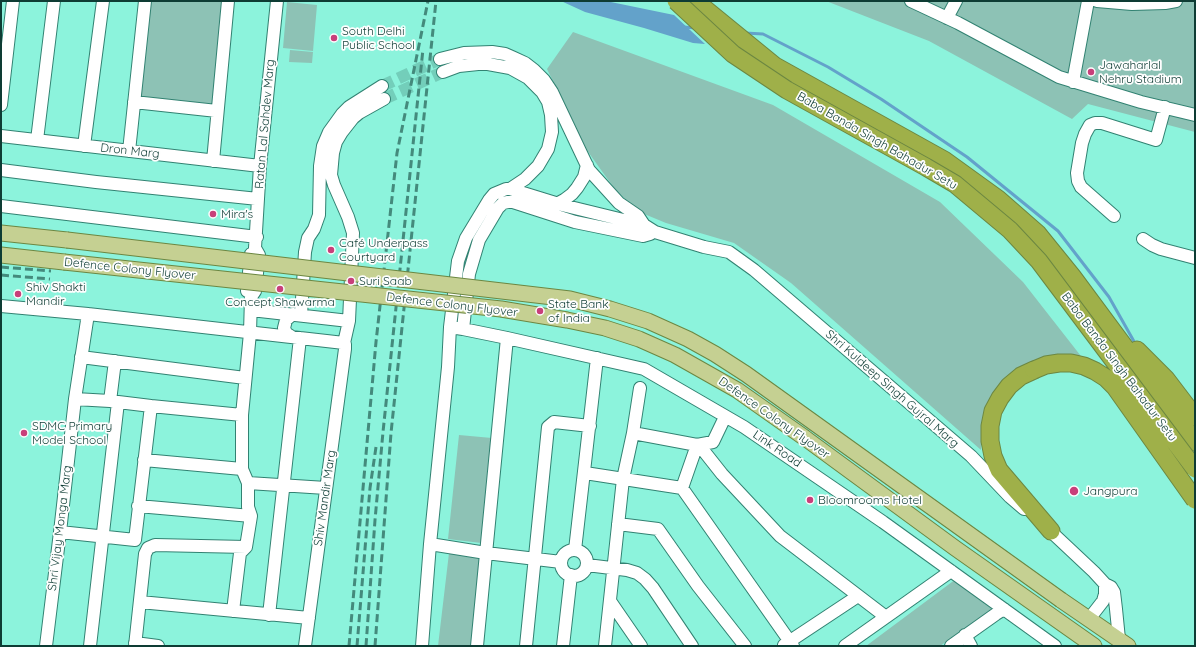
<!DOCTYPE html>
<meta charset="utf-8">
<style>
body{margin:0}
#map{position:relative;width:1196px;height:647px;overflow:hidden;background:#8cf3dc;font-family:Quicksand,sans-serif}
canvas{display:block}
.frame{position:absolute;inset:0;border:2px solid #0e3c34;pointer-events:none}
</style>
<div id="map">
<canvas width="1196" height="647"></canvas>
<div class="frame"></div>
</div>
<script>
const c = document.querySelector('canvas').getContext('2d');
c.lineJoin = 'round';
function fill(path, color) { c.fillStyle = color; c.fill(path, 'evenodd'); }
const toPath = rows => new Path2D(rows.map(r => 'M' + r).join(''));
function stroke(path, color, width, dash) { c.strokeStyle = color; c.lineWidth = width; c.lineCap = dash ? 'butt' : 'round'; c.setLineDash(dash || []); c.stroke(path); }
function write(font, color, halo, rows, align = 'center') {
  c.font = font + ' Quicksand,sans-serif'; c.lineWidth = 3.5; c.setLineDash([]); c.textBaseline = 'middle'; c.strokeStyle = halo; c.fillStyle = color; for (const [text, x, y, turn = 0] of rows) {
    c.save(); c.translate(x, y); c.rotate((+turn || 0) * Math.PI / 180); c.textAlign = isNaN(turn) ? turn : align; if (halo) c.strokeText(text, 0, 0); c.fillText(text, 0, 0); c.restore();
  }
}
fill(toPath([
 [149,1,223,1,213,104,139,97],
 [826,1,1195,1,1195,132,1088,104,1072,119,929,41],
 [287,2,317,5,313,51,283,48],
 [573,32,773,105,940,202,1023,282,1084,360,1037,359,1016,371,991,396,981,427,981,450,791,283,734,243,666,223,637,211,614,188,586,149,547,69],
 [290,50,313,52,312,63,289,62],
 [459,435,492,438,481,543,448,539],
 [449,553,482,557,472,646,438,646],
 [956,579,995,608,940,646,866,646]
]), '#8dc2b5');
fill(toPath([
 [561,1,606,1,674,15,705,44,693,43,644,28,585,12]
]), '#63a2ca');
stroke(toPath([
 [683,27,696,28],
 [745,33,763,34,828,67,881,99,967,157,1058,231,1109,297,1136,345]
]), '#63a2ca', 3);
stroke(toPath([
 [382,86,440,59],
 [384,99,443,72]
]), '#73ceba', 12, [12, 6]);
const minor = toPath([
 [911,1,958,23,1059,77,1141,102,1195,115],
 [1097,1,1132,4,1165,3,1176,1],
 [947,18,956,1],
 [440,59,464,53,492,52,505,54,514,58,525,63,534,70,544,80,552,92,589,170,619,203,638,216,644,225,643,236],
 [443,72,459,66,478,64,488,64,510,68,528,78,542,92,548,102,551,115,552,132,548,149,538,166,525,179,510,189],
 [1073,82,1088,1],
 [134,102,217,111],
 [1,105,13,1],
 [1,136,260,166],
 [37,140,54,1],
 [84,146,103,1],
 [129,151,145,1],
 [213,161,228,1],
 [1,170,96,182,258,199],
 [1,206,257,237],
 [553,206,564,200,572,194,577,188,584,177,587,165],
 [1114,216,1081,187,1078,181,1077,173,1082,143,1085,134,1090,125,1095,123,1102,123,1156,140,1165,107],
 [1143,239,1152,245,1161,249,1195,258],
 [247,291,251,254],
 [1,306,88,314,344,343],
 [251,310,349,321],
 [301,315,305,252,308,238,314,229,319,215,320,166,323,146,329,132,342,114,349,107,382,86],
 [450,327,463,329,507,338,644,369,744,427,883,522,1055,646],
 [463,329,469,274,479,240,498,208,503,203,508,202,513,202,575,222,643,236,650,234],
 [292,337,286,333,284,328,286,320,293,314],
 [81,357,245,378],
 [75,399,110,401,151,406],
 [110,401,115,361],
 [633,433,640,388],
 [144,460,242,469,242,415,250,333,251,297,255,291,259,255,255,248,260,166,277,1],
 [585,473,682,488,793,646],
 [248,483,326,488],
 [682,488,697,445,713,442,725,417],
 [138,506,251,516],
 [618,524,658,529,698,586,745,646],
 [1045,526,1094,572,1105,584],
 [60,532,135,540,151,406,242,415],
 [430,544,486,553,561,562],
 [575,550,597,358],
 '561 563a13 13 0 1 1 26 0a13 13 0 1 1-26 0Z',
 [587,565,627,570,637,573,645,579,653,588,692,646],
 [610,601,641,646],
 [140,602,309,618],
 [233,611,240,553,246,547,251,516,248,507,248,483,242,469],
 [269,615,300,338],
 [1089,619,1103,601,1105,594,1105,584,1111,587,1114,592,1116,609,1119,639],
 [965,635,971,646],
 [135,643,158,646],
 [784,645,858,596],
 [46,646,60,532,75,399,88,314],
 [90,646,118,402],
 [135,646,145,554,148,548,155,545,246,547],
 [305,646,345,349,345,344,344,343,349,321,353,233,348,217,334,185,331,175,333,153,336,142,342,132,353,118,359,113,384,99],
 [422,646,430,544,448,367,450,327,458,261,466,238,489,200,494,194,506,189,510,189,562,205,644,225,655,232,704,247,729,252,754,270,971,456,1010,497,1024,509],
 [477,646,507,338],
 [526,646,548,427,554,422,590,426],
 [563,646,571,575],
 [605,646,623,479,633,433,697,445,703,450,722,474,780,536,886,617],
 [845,646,951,571],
 [951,646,996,614,1004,609]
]);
const major = toPath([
 [1,233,67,240],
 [1,255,64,262],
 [805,438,955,548,1094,646],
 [1061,600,1128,646]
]);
const highway = toPath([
 [698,1,704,8,775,66,944,160,998,199,1038,234,1072,276,1195,442],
 [1137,350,1166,379,1195,417],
 [1034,370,1021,376,1009,386,1000,398,993,411,990,426,990,441,993,456,999,470,1051,531]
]);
stroke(minor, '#328272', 14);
stroke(major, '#6c8742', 17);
stroke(highway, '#6c8742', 19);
stroke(minor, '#fff', 12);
stroke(major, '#c5d092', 15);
stroke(highway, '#9fb049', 17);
stroke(toPath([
 [1,267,51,271],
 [1,275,50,279],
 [349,646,376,342,397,153,428,1],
 [357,646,370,488,376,447],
 [366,646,375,520,383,432,423,49],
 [375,646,391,433,436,1]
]), '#448a7c', 3, [8, 4]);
const majorBridge = toPath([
 [67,240,570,299,610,309,648,321,688,339,715,354,746,374,1061,600],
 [64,262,501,309,567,320,605,328,639,339,675,355,737,390,805,438]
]);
const highwayBridge = toPath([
 [676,1,733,54,787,90,926,167,955,184,1010,230,1039,261,1195,469],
 [1034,370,1046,365,1059,363,1071,363,1084,366,1095,371,1106,378,1115,387,1195,500]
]);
stroke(majorBridge, '#6c8742', 17, []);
stroke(highwayBridge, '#6c8742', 19, []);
stroke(majorBridge, '#c5d092', 15);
stroke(highwayBridge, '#9fb049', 17);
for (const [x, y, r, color] of [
 [334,38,4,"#c83f7a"],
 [1091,72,4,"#c83f7a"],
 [213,214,4,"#c83f7a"],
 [331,250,4,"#c83f7a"],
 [351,281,4,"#c83f7a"],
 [280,289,4,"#c83f7a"],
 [18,294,4,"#c83f7a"],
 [540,311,4,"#c83f7a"],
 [24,433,4,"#c83f7a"],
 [1074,491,5,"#c83f7a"],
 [810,500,4,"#c83f7a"]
]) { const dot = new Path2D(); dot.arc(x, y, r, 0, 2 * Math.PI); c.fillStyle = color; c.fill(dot); stroke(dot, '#fefefe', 1.5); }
write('12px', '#0e3c34', '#fefefe', [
 ["South Delhi",342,31],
 ["Public School",342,45],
 ["Jawaharlal",1099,65],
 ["Nehru Stadium",1099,79],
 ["Mira's",221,214],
 ["Café Underpass",339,243],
 ["Courtyard",339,257],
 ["Suri Saab",359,281],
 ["Shiv Shakti",26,287],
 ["Mandir",26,301],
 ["Concept Shawarma",280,302,"center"],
 ["State Bank",548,304],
 ["of India",548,318],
 ["SDMC Primary",32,426],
 ["Model School",32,440],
 ["Jangpura",1083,491],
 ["Bloomrooms Hotel",818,500]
], 'left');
write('12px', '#0e3c34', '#fefefe', [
 ["Ratan Lal Sahdev Marg",265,124,-85],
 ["Baba Banda Singh Bahadur Setu",877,141,30],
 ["Dron Marg",130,151,6],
 ["Defence Colony Flyover",130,269,6],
 ["Defence Colony Flyover",452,305,7],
 ["Baba Banda Singh Bahadur Setu",1119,367,53],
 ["Shri Kuldeep Singh Gujral Marg",892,389,41],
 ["Defence Colony Flyover",774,418,35],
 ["Link Road",777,449,34],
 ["Shiv Mandir Marg",325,498,-82],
 ["Shri Vijay Monga Marg",60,528,-83]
]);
</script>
